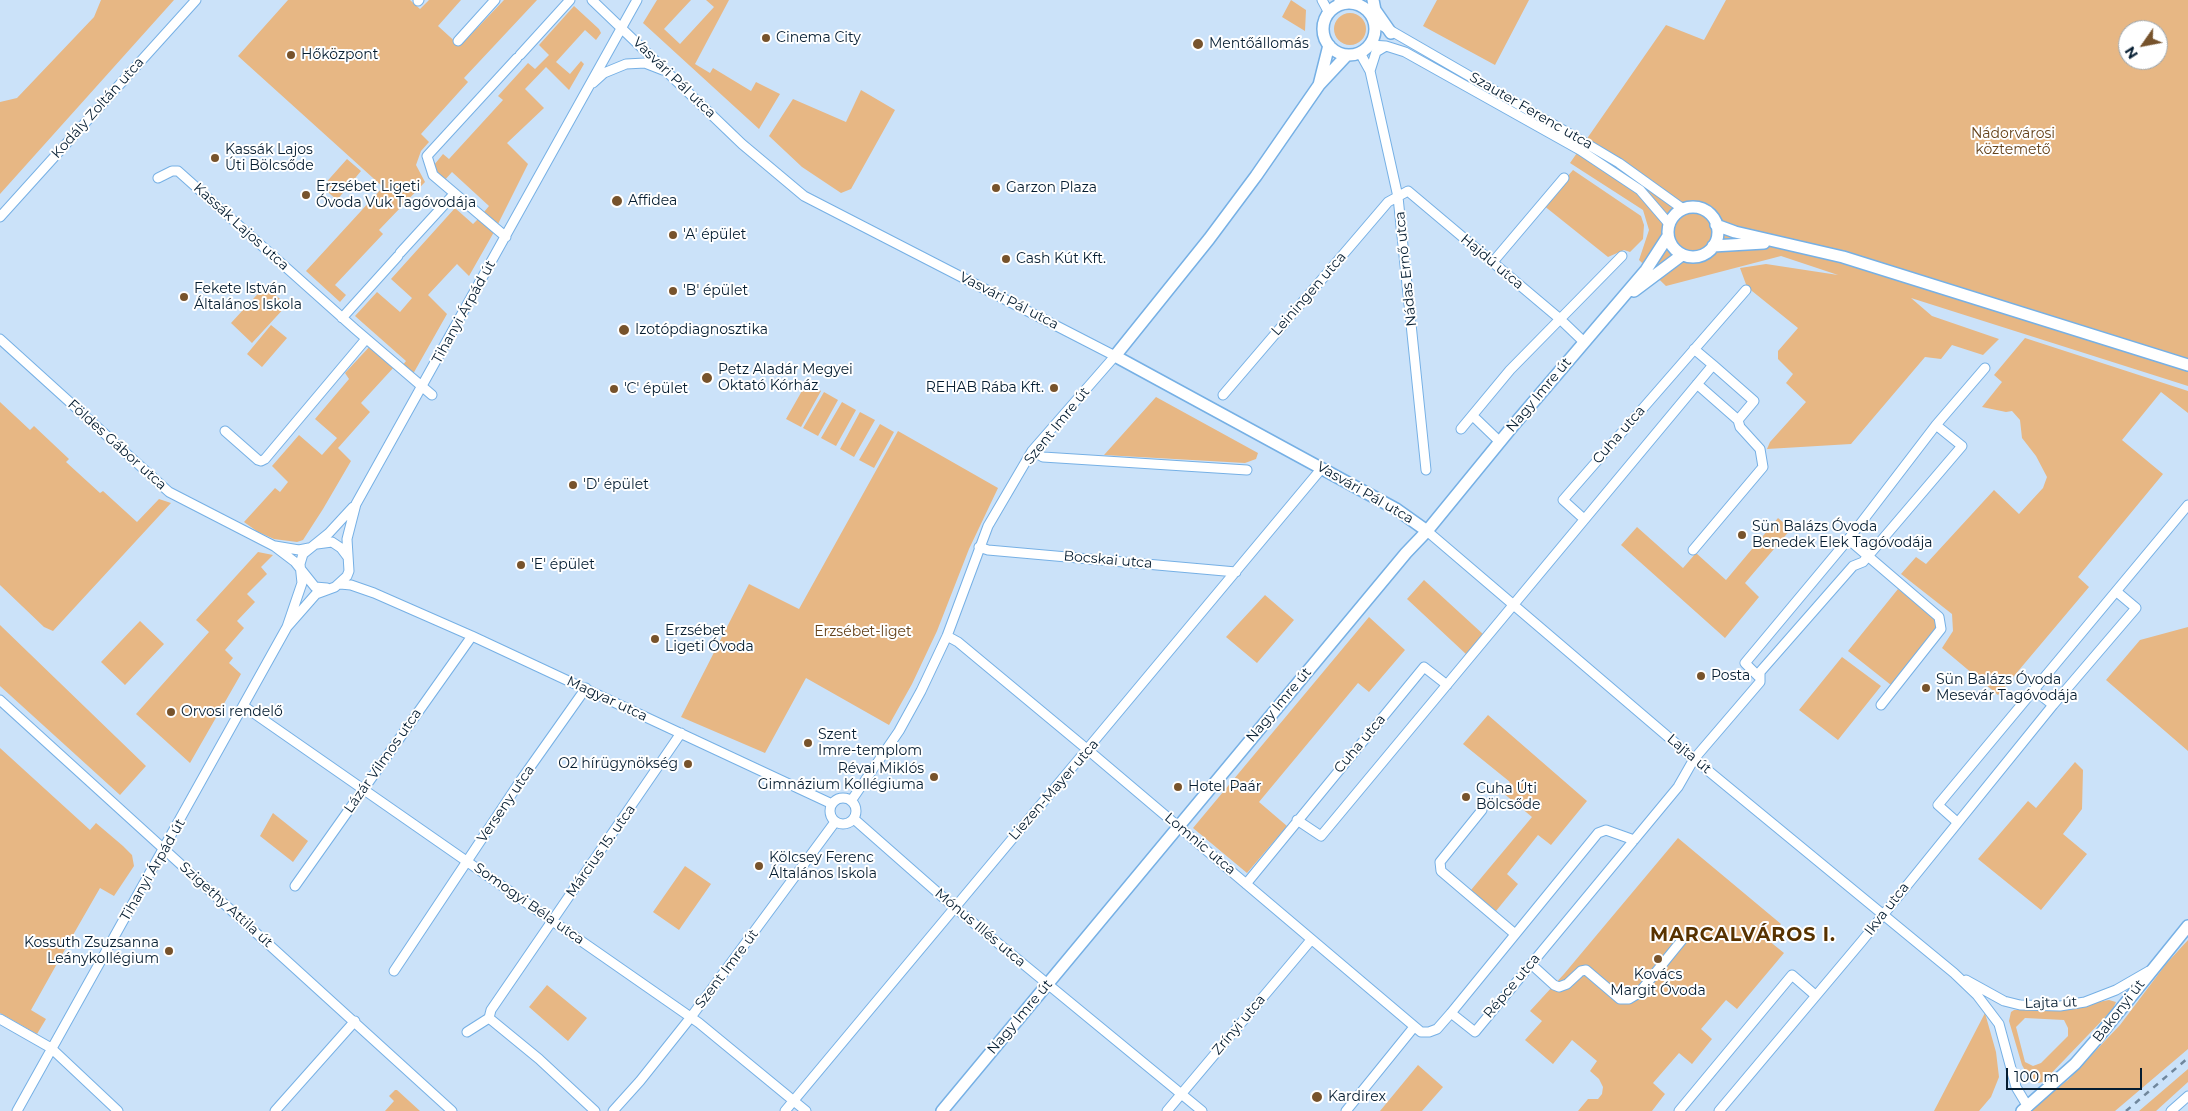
<!DOCTYPE html>
<meta charset="utf-8">
<style>
body{margin:0}
#map{position:relative;width:2188px;height:1111px;overflow:hidden;background:#cbe2f9;font-family:Montserrat,sans-serif}
canvas{display:block}
.north{position:absolute;left:2118px;top:20px;width:50px;height:50px;box-sizing:border-box;background:#fff;border:1px solid #9ba5ad;border-radius:50%;rotate:237deg;font-size:14px;font-weight:700;line-height:20px;text-align:center;color:#051d31}
.north::after{content:'';display:block;margin:auto;width:18px;height:22px;background:#77532c;clip-path:polygon(50% 0,100% 100%,50% 72%,0 100%)}
.scale{position:absolute;left:2006px;top:1068px;width:136px;height:22px;box-sizing:border-box;border:2px solid #051d31;border-top:0;padding-left:6px;font-size:15px;line-height:18px;white-space:nowrap;color:#051d31;-webkit-text-stroke:4px #fff;paint-order:stroke}
</style>
<div id="map">
<canvas width="2188" height="1111"></canvas>
<div class="north">N</div>
<div class="scale">100 m</div>
</div>
<script>
const c = document.querySelector('canvas').getContext('2d');
c.lineJoin = 'round';
function fill(path, color) { c.fillStyle = color; c.fill(path, 'evenodd'); }
const toPath = rows => new Path2D(rows.map(r => 'M' + r).join(''));
function stroke(path, color, width, dash) { c.strokeStyle = color; c.lineWidth = width; c.lineCap = dash ? 'butt' : 'round'; c.setLineDash(dash || []); c.stroke(path); }
function write(font, color, halo, rows, align = 'center') {
  c.font = font + ' Montserrat,sans-serif'; c.lineWidth = 4; c.setLineDash([]); c.textBaseline = 'middle'; c.strokeStyle = halo; c.fillStyle = color; for (const [text, x, y, turn = 0] of rows) {
    c.save(); c.translate(x, y); c.rotate((+turn || 0) * Math.PI / 180); c.textAlign = isNaN(turn) ? turn : align; if (halo) c.strokeText(text, 0, 0); c.fillText(text, 0, 0); c.restore();
  }
}
fill(toPath([
 [101,0,174,0,0,194,0,102,17,98,94,17],
 [288,0,410,0,420,9,429,0,461,0,438,26,460,46,504,0,537,0,464,78,468,82,421,134,429,142,421,151,416,165,425,182,379,230,383,234,335,285,346,295,340,302,306,271,383,187,238,56],
 [657,0,691,0,664,29,680,44,714,7,706,0,729,0,695,64,710,73,713,68,751,91,756,82,780,94,759,129,643,23],
 [1291,0,1306,10,1305,31,1282,17],
 [1437,0,1529,0,1495,65,1423,26],
 [1726,0,2188,0,2188,386,1911,298,1932,316,1999,339,1983,355,1952,345,1941,359,1925,357,1851,444,1767,449,1770,442,1806,402,1786,383,1793,374,1778,359,1778,351,1798,328,1747,287,1740,268,1766,264,1838,275,1781,256,1666,286,1639,260,1649,230,1643,210,1570,163,1666,25,1704,40],
 [2128,30,2158,30,2158,60,2128,60],
 [574,6,599,29,601,33,596,40,585,30,556,62,570,74,581,61,584,64,569,90,546,67,525,89,544,108,507,143,528,164,498,224,484,212,489,206,452,172,444,181,437,174,434,165,443,154,449,159,503,100,498,96,528,63,535,69,549,55,539,45],
 '1334 29a16 16 0 1 1 32 0a16 16 0 1 1-32 0Z',
 [861,90,895,110,851,189,841,193,802,167,769,136,793,99,846,122],
 [347,159,361,171,337,200,322,187],
 [1573,170,1641,216,1644,225,1643,239,1630,252,1624,250,1608,257,1543,205],
 [455,208,473,224,478,219,494,232,469,276,457,264,428,295,447,314,413,374,402,366,406,361,355,316,377,292,400,312,412,298,391,279],
 [265,286,287,305,252,343,231,323],
 [271,325,287,338,262,367,247,354],
 [2025,338,2188,391,2188,413,2161,392,2122,440,2163,474,2078,577,2089,587,1998,695,1942,648,1953,631,1952,614,1901,574,1916,557,1926,564,1994,490,2019,514,2043,488,2047,477,2036,456,2022,438,2020,420,2012,411,2006,412,1982,407,2002,382,1994,375],
 [371,345,395,366,361,403,370,412,338,448,351,461,323,509,303,540,297,542,274,539,258,532,244,522,275,488,280,492,288,482,272,466,299,435,322,455,337,438,315,419,349,379,345,373],
 [807,382,821,391,801,427,786,419],
 [824,392,838,400,818,436,803,428],
 [1156,397,1258,453,1256,459,1245,463,1104,455],
 [0,402,30,430,34,426,69,459,66,462,100,493,103,491,137,522,159,499,171,503,53,631,44,627,0,585],
 [842,402,856,410,836,446,821,438],
 [860,412,875,420,854,457,840,449],
 [880,424,894,432,874,468,859,460],
 [898,431,998,488,969,549,937,631,912,684,889,725,806,678,765,753,681,717,749,584,799,609],
 [1778,518,1791,529,1745,583,1759,597,1725,638,1621,545,1637,527,1683,568,1696,553,1726,580],
 [258,552,273,555,261,567,267,574,247,594,255,602,237,621,244,628,225,650,233,658,229,663,241,674,190,763,136,714,209,632,196,620],
 [1424,580,1484,635,1467,655,1407,599],
 [1898,589,1936,619,1937,628,1891,685,1848,651],
 [1265,595,1294,620,1257,663,1226,637],
 [1369,617,1405,650,1369,692,1358,683,1259,802,1287,826,1247,873,1193,828],
 [140,621,164,644,125,685,101,662],
 [0,625,146,766,120,795,0,686],
 [2188,627,2188,751,2106,680,2140,640],
 [1842,657,1881,686,1838,740,1799,710],
 [1488,715,1587,801,1551,845,1538,835,1507,874,1518,884,1496,911,1471,890,1532,817,1502,792,1510,782,1463,744],
 [0,748,90,830,96,823,123,846,132,855,134,866,114,896,100,888,77,928,31,1010,46,1019,37,1034,0,1013],
 [2075,762,2083,770,2082,809,2063,834,2087,854,2041,910,1978,859,2028,801,2036,808],
 [273,813,308,841,293,862,260,836],
 [1678,838,1781,924,1768,940,1784,953,1737,1009,1726,1000,1701,1029,1712,1039,1692,1064,1679,1053,1653,1083,1665,1094,1652,1111,1578,1111,1588,1099,1598,1099,1602,1094,1603,1087,1599,1079,1590,1071,1597,1061,1572,1040,1553,1064,1525,1040,1542,1021,1530,1011,1564,974],
 [685,866,711,884,679,930,653,912],
 [2188,940,2188,1049,2115,1111,2027,1111,2068,1080,2120,1025,2166,964],
 [547,985,587,1018,568,1041,529,1007],
 [2109,1000,2116,1002,2113,1009,2043,1082,2038,1083,2031,1081,2022,1065,2009,1021,2011,1012,2014,1010,2062,1009],
 [2025,1018,2064,1020,2068,1028,2068,1036,2041,1063,2033,1066,2025,1062,2016,1027],
 [1985,1013,1996,1052,1999,1077,1991,1097,1979,1111,1934,1111],
 [1418,1065,1443,1087,1422,1111,1380,1111],
 [2188,1069,2188,1082,2156,1111,2139,1111],
 [395,1090,397,1090,420,1111,385,1111,394,1101,389,1096]
]), '#e7b784');
const minor = toPath([
 [592,0,742,144,804,196,1115,356,1032,451,988,526,947,636,921,691,899,731,851,801],
 [1322,0,1329,13],
 [1339,0,1344,4],
 [418,1,419,0],
 [1374,21,1582,141,1619,163,1683,209],
 [458,41,495,0],
 [1370,45,1386,46,1405,52,1580,150,1640,190,1670,225],
 [1360,53,1370,71,1398,197,1426,470],
 [520,55,570,0],
 [1370,71,1376,52,1386,46],
 [593,83,604,73,626,64,645,63,663,70],
 [158,178,172,171,178,171,355,329,432,395],
 [0,217,196,0],
 [506,237,433,175,427,156,517,58],
 [400,253,454,194],
 [1492,263,1564,178],
 [342,318,398,256],
 [0,339,169,492,274,546,295,562,315,587,327,588],
 [1713,365,1754,401,1738,420],
 [1223,395,1388,202,1408,191,1560,319,1584,342],
 [1473,416,1500,442],
 [1461,429,1510,370,1622,256],
 [225,431,258,460,261,461,265,459,366,339],
 [1032,451,1043,457,1247,470],
 [1584,519,1563,500,1746,290],
 [1427,531,1694,759,1954,973,1977,995,1999,1024,2016,1087,2028,1107],
 [1848,539,1939,617,1941,629,1881,705],
 [317,544,332,542,341,548,347,556],
 [275,546,299,550,309,548],
 [979,547,988,550,1236,572],
 [1693,550,1763,467,1760,449,1740,427,1738,420,1697,384],
 [340,584,351,585,374,593,472,636,832,804],
 [287,627,316,594,335,587,347,576,349,571,347,539,356,504,637,0],
 [947,636,958,642,1088,750,1421,1032,1429,1032,1437,1029,1451,1013,1598,833,1606,830,1634,840],
 [1758,676,1745,663,1851,536,1936,425,1985,368],
 [2034,690,2053,705],
 [0,700,452,1111],
 [245,707,699,1023,806,1111],
 '830 811a13 13 0 1 1 26 0a13 13 0 1 1-26 0Z',
 [1482,810,1440,862,1441,871,1515,934],
 [854,819,954,907,1202,1111],
 [1297,820,1321,836,1713,365,1694,349],
 [1957,822,1938,805,2188,505],
 [1246,884,1424,667,1447,685],
 [295,886,472,636],
 [1531,964,1554,985,1559,987,1567,984,1581,971,1586,970,1620,999,1629,999,1639,993,1682,940],
 [394,971,521,780,586,688],
 [1966,980,2004,1001,2020,1005,2060,1006,2085,1002,2116,990,2149,971],
 [1451,1013,1475,1032,1678,787,1694,759,1760,682,1760,672,1853,566,1863,562,1962,446,1936,425],
 [489,1018,539,1059,595,1111],
 [0,1019,51,1048,118,1111],
 [467,1032,489,1018,491,1010,681,733],
 [17,1111,287,627,302,583,300,564,303,554,329,533,353,507],
 [275,1111,355,1021],
 [613,1111,640,1081,691,1017,835,822],
 [785,1111,1322,468],
 [1167,1111,1311,940],
 [1346,1111,1414,1027],
 [1679,1111,1792,975,1815,995],
 [1719,1111,1862,941,2053,705,2136,608,2117,592],
 [2171,1111,2188,1096]
]);
const major = toPath([
 [1373,0,1375,10,1391,33],
 '1323 29a26 26 0 1 1 52 0a26 26 0 1 1-52 0Z',
 [1347,55,1319,85,1256,176,1209,239,1115,356,1396,509,1427,531],
 [1319,85,1329,45],
 '1668 232a25 25 0 1 1 50 0a25 25 0 1 1-50 0Z',
 [1716,225,1735,232,1843,257,2188,365],
 [1713,246,1764,243],
 [1634,291,1682,255],
 [942,1111,1406,553,1427,531,1512,427,1646,270,1668,236],
 [2022,1111,2075,1064,2095,1041,2188,926]
]);
stroke(minor, '#76b0e5', 11);
stroke(major, '#76b0e5', 14);
stroke(minor, '#fff', 9);
stroke(major, '#fff', 11);
stroke(toPath([
 [2126,1111,2188,1058]
]), '#70879d', 2.5, [6, 6]);
for (const [x, y, r, color] of [
 [766,38,5,"#77532c"],
 [1198,44,6,"#77532c"],
 [291,55,5,"#77532c"],
 [215,158,5,"#77532c"],
 [996,188,5,"#77532c"],
 [306,195,5,"#77532c"],
 [617,201,6,"#77532c"],
 [673,235,5,"#77532c"],
 [1006,259,5,"#77532c"],
 [673,291,5,"#77532c"],
 [184,297,5,"#77532c"],
 [624,330,6,"#77532c"],
 [707,378,6,"#77532c"],
 [1054,388,5,"#77532c"],
 [614,389,5,"#77532c"],
 [573,485,5,"#77532c"],
 [1742,535,5,"#77532c"],
 [521,565,5,"#77532c"],
 [655,639,5,"#77532c"],
 [1701,676,5,"#77532c"],
 [1926,688,5,"#77532c"],
 [171,712,5,"#77532c"],
 [808,743,5,"#77532c"],
 [688,764,5,"#77532c"],
 [934,777,5,"#77532c"],
 [1178,787,5,"#77532c"],
 [1466,797,5,"#77532c"],
 [759,866,5,"#77532c"],
 [169,951,5,"#77532c"],
 [1658,959,5,"#77532c"],
 [1317,1097,6,"#77532c"]
]) { const dot = new Path2D(); dot.arc(x, y, r, 0, 2 * Math.PI); c.fillStyle = color; c.fill(dot); stroke(dot, '#fff', 2); }
write('14px', '#051d31', '#fff', [
 ["Cinema City",776,38],
 ["Mentőállomás",1209,44],
 ["Hőközpont",301,55],
 ["Kassák Lajos",225,150],
 ["Úti Bölcsőde",225,166],
 ["Erzsébet Ligeti",316,187],
 ["Óvoda Vuk Tagóvodája",316,203],
 ["Garzon Plaza",1006,188],
 ["Affidea",628,201],
 ["'A' épület",683,235],
 ["Cash Kút Kft.",1016,259],
 ["Fekete István",194,289],
 ["Általános Iskola",194,305],
 ["'B' épület",683,291],
 ["Izotópdiagnosztika",635,330],
 ["Petz Aladár Megyei",718,370],
 ["Oktató Kórház",718,386],
 ["REHAB Rába Kft.",1044,388,"right"],
 ["'C' épület",624,389],
 ["'D' épület",583,485],
 ["Sün Balázs Óvoda",1752,527],
 ["Benedek Elek Tagóvodája",1752,543],
 ["'E' épület",531,565],
 ["Erzsébet",665,631],
 ["Ligeti Óvoda",665,647],
 ["Posta",1711,676],
 ["Sün Balázs Óvoda",1936,680],
 ["Mesevár Tagóvodája",1936,696],
 ["Orvosi rendelő",181,712],
 ["Szent",818,735],
 ["Imre-templom",818,751],
 ["O2 hírügynökség",678,764,"right"],
 ["Révai Miklós",924,769,"right"],
 ["Gimnázium Kollégiuma",924,785,"right"],
 ["Hotel Paár",1188,787],
 ["Cuha Úti",1476,789],
 ["Bölcsőde",1476,805],
 ["Kölcsey Ferenc",769,858],
 ["Általános Iskola",769,874],
 ["Kossuth Zsuzsanna",159,943,"right"],
 ["Leánykollégium",159,959,"right"],
 ["Kovács",1658,975,"center"],
 ["Margit Óvoda",1658,991,"center"],
 ["Kardirex",1328,1097]
], 'left');
write('14px', '#051d31', '#fff', [
 ["Vasvári Pál utca",674,78,44],
 ["Kodály Zoltán utca",98,108,-48],
 ["Szauter Ferenc utca",1531,111,30],
 ["Kassák Lajos utca",241,227,42],
 ["Hajdú utca",1492,262,40],
 ["Nádas Ernő utca",1406,269,-96],
 ["Leiningen utca",1309,294,-49],
 ["Vasvári Pál utca",1009,301,27],
 ["Tihanyi Árpád út",464,312,-61],
 ["Nagy Imre út",1539,395,-50],
 ["Szent Imre út",1057,426,-51],
 ["Cuha utca",1619,435,-49],
 ["Földes Gábor utca",117,445,42],
 ["Vasvári Pál utca",1365,493,30],
 ["Bocskai utca",1108,560,5],
 ["Magyar utca",607,699,25],
 ["Nagy Imre út",1279,705,-50],
 ["Cuha utca",1360,744,-50],
 ["Lajta út",1689,754,40],
 ["Lázár Vilmos utca",383,761,-55],
 ["Liezen-Mayer utca",1054,790,-49],
 ["Verseny utca",506,804,-56],
 ["Lomnic utca",1200,844,40],
 ["Március 15. utca",601,851,-55],
 ["Tihanyi Árpád út",153,870,-60],
 ["Somogyi Béla utca",529,904,35],
 ["Szigethy Attila út",226,905,42],
 ["Ikva utca",1887,909,-52],
 ["Mónus Illés utca",980,928,40],
 ["Szent Imre út",727,969,-53],
 ["Répce utca",1512,986,-50],
 ["Lajta út",2051,1003,-2],
 ["Bakonyi út",2119,1011,-52],
 ["Nagy Imre út",1020,1017,-50],
 ["Zrínyi utca",1239,1025,-50]
]);
write('14px', '#65431c', '#fff', [
 ["Nádorvárosi",2013,134],
 ["köztemető",2013,150],
 ["Erzsébet-liget",863,632]
]);
c.letterSpacing = '1px';
write('bold 19px', '#573200', '#fff', [
 ["MARCALVÁROS I.",1743,935]
]);
c.letterSpacing = '0px';
</script>
